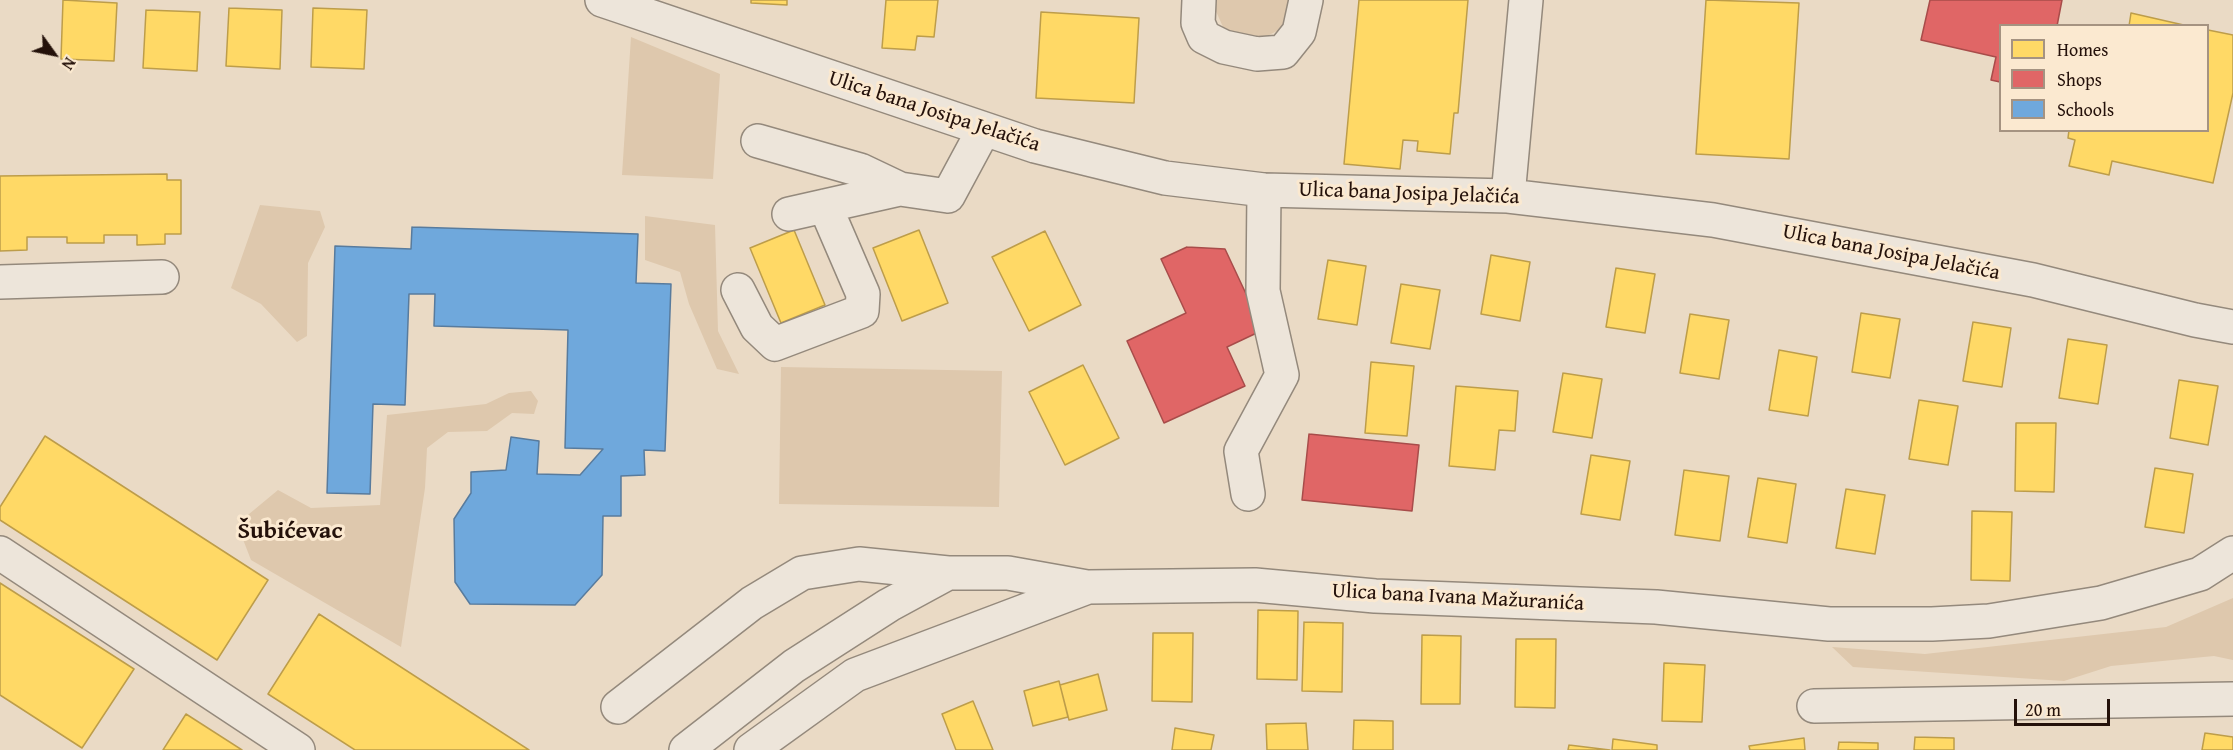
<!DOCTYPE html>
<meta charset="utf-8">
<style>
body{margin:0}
#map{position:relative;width:2233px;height:750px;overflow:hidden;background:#eadac5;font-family:"Gentium Book Plus",serif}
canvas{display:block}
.legend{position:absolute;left:1999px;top:24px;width:210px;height:108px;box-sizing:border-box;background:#fbe9d0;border:2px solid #a59381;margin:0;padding:8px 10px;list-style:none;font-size:18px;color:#24110a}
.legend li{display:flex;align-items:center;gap:12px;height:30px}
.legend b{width:30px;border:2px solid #a59381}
.north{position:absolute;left:24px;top:24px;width:60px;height:60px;-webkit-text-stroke:4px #fbe9d0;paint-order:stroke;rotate:123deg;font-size:16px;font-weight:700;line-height:24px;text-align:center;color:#24110a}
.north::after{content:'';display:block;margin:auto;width:21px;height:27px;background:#24110a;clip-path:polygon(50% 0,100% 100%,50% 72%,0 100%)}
.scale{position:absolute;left:2014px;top:699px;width:96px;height:27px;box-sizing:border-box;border:3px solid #24110a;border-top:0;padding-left:8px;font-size:18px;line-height:21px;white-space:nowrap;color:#24110a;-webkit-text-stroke:4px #fbe9d0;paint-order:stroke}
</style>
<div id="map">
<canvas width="2233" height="750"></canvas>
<ul class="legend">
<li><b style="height:16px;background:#ffd966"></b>Homes</li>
<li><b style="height:16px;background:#e06666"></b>Shops</li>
<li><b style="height:16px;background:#6fa8dc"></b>Schools</li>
</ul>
<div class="north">N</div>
<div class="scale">20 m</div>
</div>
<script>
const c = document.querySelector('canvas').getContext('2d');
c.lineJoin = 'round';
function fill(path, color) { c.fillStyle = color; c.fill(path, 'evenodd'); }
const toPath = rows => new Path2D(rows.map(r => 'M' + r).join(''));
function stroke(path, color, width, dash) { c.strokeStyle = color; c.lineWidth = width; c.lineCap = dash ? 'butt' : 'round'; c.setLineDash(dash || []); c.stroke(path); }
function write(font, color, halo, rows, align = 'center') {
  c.font = font + ' "Gentium Book Plus",serif'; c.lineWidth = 6; c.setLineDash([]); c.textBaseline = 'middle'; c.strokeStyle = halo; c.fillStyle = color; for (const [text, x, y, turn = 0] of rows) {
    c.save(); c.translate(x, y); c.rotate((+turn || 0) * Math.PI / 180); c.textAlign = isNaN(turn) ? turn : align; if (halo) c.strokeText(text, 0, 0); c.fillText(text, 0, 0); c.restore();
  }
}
fill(toPath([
 [1215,0,1290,0,1285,22,1279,30,1263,38,1242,38,1223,27,1215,9],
 [631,37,720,74,713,179,622,175],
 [260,205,320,211,325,227,308,263,307,336,297,342,261,304,231,288],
 [645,216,715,225,718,331,739,374,717,369,689,304,680,272,645,260],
 [781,367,1002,371,999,507,779,504],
 [531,391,538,401,534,414,512,413,487,431,448,432,427,448,425,488,401,647,251,560,237,524,278,490,311,508,380,505,387,415,486,404,509,393],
 [2233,598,2233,660,2214,656,2111,666,2064,681,1853,667,1832,647,1925,654,2166,627]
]), '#dec8ad');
const homes = toPath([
 [63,0,117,3,114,61,61,59,63,0],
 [751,0,787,0,787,5,751,3,751,0],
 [886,0,938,0,934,37,917,36,915,50,882,48,886,0],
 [1359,0,1468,0,1458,113,1454,113,1450,154,1417,151,1418,141,1403,140,1400,169,1344,164,1359,0],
 [1706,0,1799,3,1789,159,1696,154,1706,0],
 [229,8,282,10,280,69,226,66,229,8],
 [313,8,367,10,364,69,311,67,313,8],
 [146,10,200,12,197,71,143,68,146,10],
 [1041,12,1139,18,1134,103,1036,98,1041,12],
 [2131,13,2188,26,2129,26,2131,13],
 [2208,30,2233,35,2233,93,2213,183,2112,161,2109,175,2069,166,2075,140,2068,138,2069,130,2208,130,2208,30],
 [167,174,167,180,181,180,181,234,165,234,165,244,137,245,137,235,104,235,104,243,67,243,67,237,27,237,27,250,0,251,0,176,167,174],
 [794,230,825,305,781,323,750,248,794,230],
 [919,230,948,303,902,321,873,248,919,230],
 [1045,231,1081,305,1029,331,992,257,1045,231],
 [1491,255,1530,262,1520,321,1481,314,1491,255],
 [1328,260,1366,266,1357,325,1318,319,1328,260],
 [1616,268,1655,274,1645,333,1606,327,1616,268],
 [1401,284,1440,290,1430,349,1391,343,1401,284],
 [1861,313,1900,319,1890,378,1852,372,1861,313],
 [1690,314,1729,320,1719,379,1680,373,1690,314],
 [1973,322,2011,328,2002,387,1963,381,1973,322],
 [2068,339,2107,345,2098,404,2059,398,2068,339],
 [1779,350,1817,357,1808,416,1769,410,1779,350],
 [1371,362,1414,366,1407,436,1365,433,1371,362],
 [1083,365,1119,438,1065,465,1029,392,1083,365],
 [1563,373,1602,379,1592,438,1553,432,1563,373],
 [2179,380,2218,386,2208,445,2170,438,2179,380],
 [1456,386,1518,391,1515,431,1499,430,1495,470,1449,466,1456,386],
 [1919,400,1958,406,1948,465,1909,459,1919,400],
 [2016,423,2056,423,2054,492,2015,491,2016,423],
 [45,436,268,580,217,660,0,520,0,507,45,436],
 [1591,455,1630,461,1620,520,1581,514,1591,455],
 [2155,468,2193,474,2184,533,2145,527,2155,468],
 [1684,470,1729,476,1720,541,1675,535,1684,470],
 [1758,478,1796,484,1787,543,1748,537,1758,478],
 [1846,489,1885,495,1875,554,1836,548,1846,489],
 [1972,511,2012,512,2010,581,1971,580,1972,511],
 [0,583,134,669,82,748,0,695,0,583],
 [1258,610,1298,611,1297,680,1257,679,1258,610],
 [319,614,529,750,355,750,268,694,319,614],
 [1304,622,1343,623,1342,692,1302,691,1304,622],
 [1153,633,1193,633,1192,702,1152,701,1153,633],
 [1422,635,1461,636,1460,704,1421,704,1422,635],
 [1516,639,1556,639,1555,708,1515,707,1516,639],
 [1664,663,1705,665,1702,722,1662,721,1664,663],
 [1098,674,1107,710,1069,720,1060,685,1098,674],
 [1059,681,1068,717,1033,726,1024,691,1059,681],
 [973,701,993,750,956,750,942,714,973,701],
 [186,714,242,750,163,750,186,714],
 [1354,720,1393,721,1393,750,1353,750,1354,720],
 [1306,723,1308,750,1267,750,1266,724,1306,723],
 [1175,728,1214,735,1211,750,1172,750,1175,728],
 [2205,733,2233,737,2233,750,2202,750,2205,733],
 [1915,737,1954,738,1954,750,1914,750,1915,737],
 [1804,738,1805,750,1750,750,1749,746,1804,738],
 [1613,739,1657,745,1657,750,1612,750,1613,739],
 [1839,742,1878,743,1878,750,1838,750,1839,742],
 [1569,745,1610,750,1568,750,1569,745]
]);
fill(homes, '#ffd966');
stroke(homes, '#bd9d4a', 1.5);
const shops = toPath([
 [1930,0,2062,0,2057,26,2000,26,2000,82,1991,80,1996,57,1921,40,1930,0],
 [1187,247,1225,249,1263,330,1227,347,1245,386,1164,423,1127,341,1186,313,1161,259,1187,247],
 [1309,434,1419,445,1412,511,1302,500,1309,434]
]);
fill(shops, '#e06666');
stroke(shops, '#a84c4a', 1.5);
const schools = toPath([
 [412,227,638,234,636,283,671,284,665,451,644,450,645,475,621,476,621,516,603,516,602,575,575,605,470,604,455,582,454,519,471,493,471,472,506,470,511,437,539,441,537,474,580,475,603,449,565,448,568,330,434,326,435,294,409,294,405,405,373,404,370,494,327,493,335,246,411,249,412,227]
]);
fill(schools, '#6fa8dc');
stroke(schools, '#587b9d', 1.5);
const minor = toPath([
 [602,0,1035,146,1165,178,1264,190,1508,196,1713,220,2033,280,2195,320,2233,327],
 [1199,0,1198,23,1204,37,1224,47,1257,54,1283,52,1299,32,1306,0],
 [758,141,860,170,900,189],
 [1508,196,1526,0],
 [789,214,900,189,948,196,984,129],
 [0,282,162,277],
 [738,290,757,327,775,344,862,311,863,294,825,206],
 [1248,494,1241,451,1282,375,1263,291,1264,190],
 [0,553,298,750],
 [1814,706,2233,699],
 [618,707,752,603,802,573,859,564,948,573],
 [686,750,794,666,889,605,948,573,1008,573,1087,587],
 [751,750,855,675,1088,587,1255,585,1375,596,1656,607,1829,624,1932,624,1989,621,2101,603,2200,574,2233,553]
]);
stroke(minor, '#94897c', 36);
stroke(minor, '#ede5da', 33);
write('21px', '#24110a', '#fbe9d0', [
 ["Ulica bana Josipa Jelačića",934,112,18],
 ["Ulica bana Josipa Jelačića",1409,194,2],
 ["Ulica bana Josipa Jelačića",1891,253,11],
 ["Ulica bana Ivana Mažuranića",1458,598,3]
]);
write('bold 24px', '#24110a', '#fbe9d0', [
 ["Šubićevac",290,532]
]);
</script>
